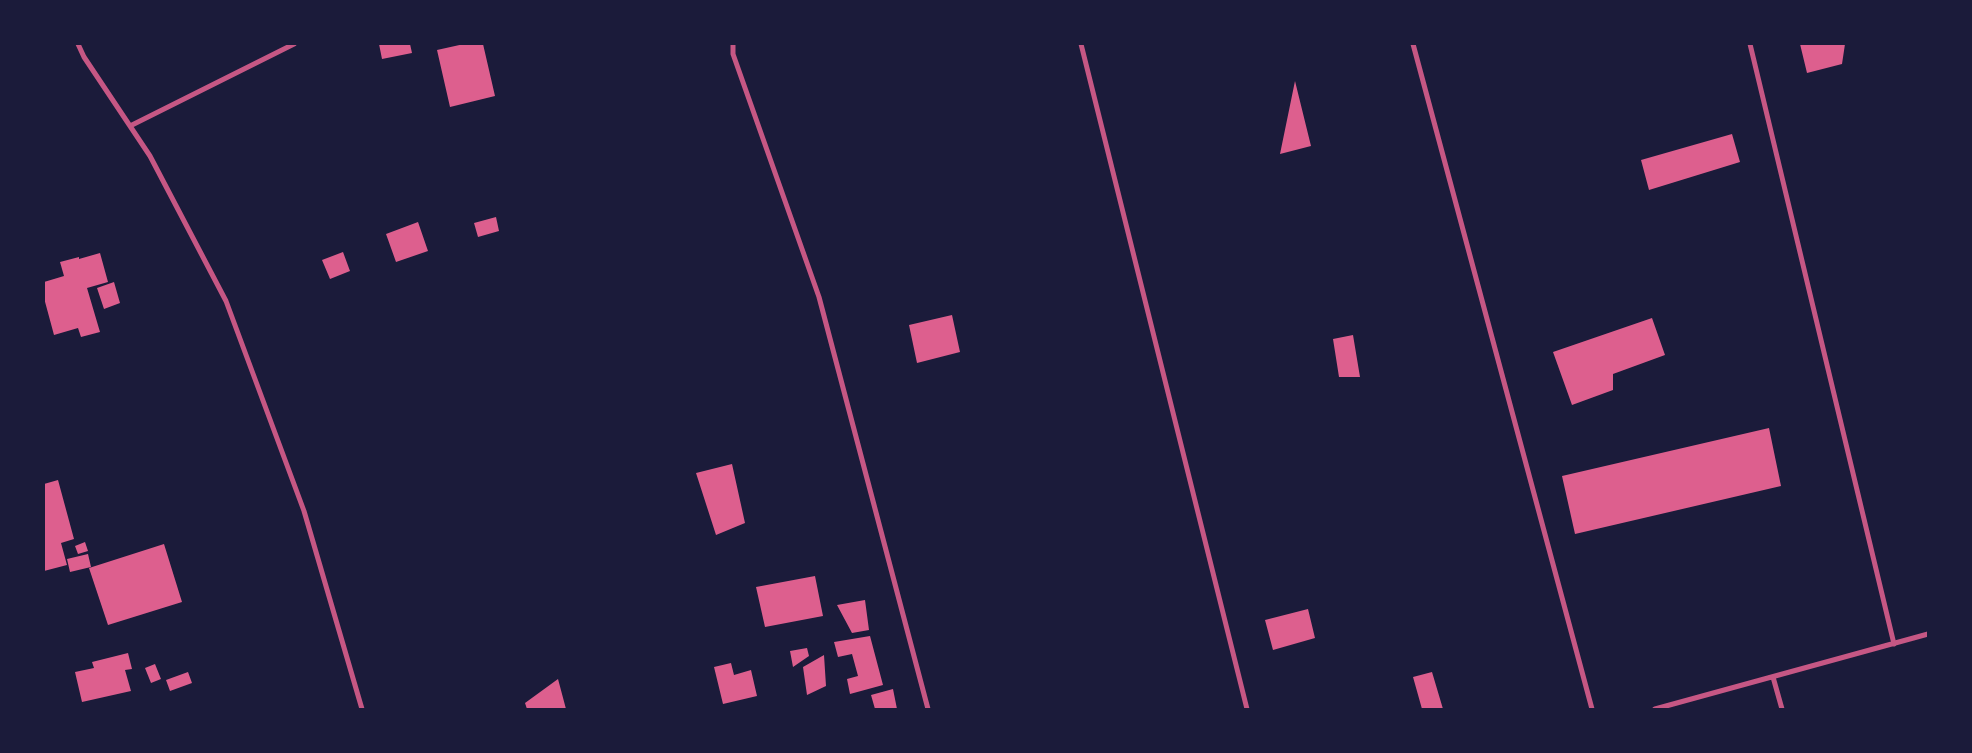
<!DOCTYPE html>
<style>
body{margin:0}
#map{position:relative;width:1972px;height:753px;overflow:hidden;background:#1b1b3a;font-family:Barlow,sans-serif}
canvas{display:block}
.frame{position:absolute;inset:0;border:45px solid #1b1b3a;pointer-events:none}
</style>
<div id="map">
<canvas width="1972" height="753"></canvas>
<div class="frame"></div>
</div>
<script>
const c = document.querySelector('canvas').getContext('2d');
c.lineJoin = 'round';
function fill(path, color) { c.fillStyle = color; c.fill(path, 'evenodd'); }
const toPath = rows => new Path2D(rows.map(r => 'M' + r).join(''));
function stroke(path, color, width, dash) { c.strokeStyle = color; c.lineWidth = width; c.lineCap = dash ? 'butt' : 'round'; c.setLineDash(dash || []); c.stroke(path); }
fill(toPath([
 [379,44,410,44,412,53,382,59],
 [464,44,483,44,495,96,450,107,437,50],
 [1800,44,1845,44,1842,64,1807,73],
 [1295,81,1311,146,1280,154],
 [1732,134,1740,162,1649,190,1641,160],
 [496,217,499,231,478,237,474,223],
 [418,222,428,251,396,262,386,234],
 [343,252,350,271,330,279,322,260],
 [100,253,108,282,87,288,100,332,81,337,78,328,54,335,44,298,44,282,64,276,60,262,79,257,79,259],
 [114,282,120,303,104,309,97,288],
 [952,315,960,352,917,363,909,325],
 [1652,318,1665,355,1613,374,1613,390,1572,405,1553,352],
 [1353,335,1360,377,1339,377,1333,339],
 [1769,428,1781,486,1575,534,1562,476],
 [732,464,745,523,716,535,696,473],
 [58,480,74,539,61,543,67,565,44,571,44,484],
 [85,542,88,551,78,554,75,546],
 [164,544,182,602,108,625,89,568],
 [88,554,91,567,70,572,67,559],
 [815,576,823,616,765,627,756,587],
 [865,600,869,630,852,633,837,605],
 [1308,609,1315,638,1273,650,1265,620],
 [870,636,883,685,850,694,847,679,858,676,852,654,838,657,834,642],
 [807,648,809,656,793,667,790,651],
 [128,653,132,669,125,670,131,691,82,702,75,672,94,668,92,662],
 [824,655,826,686,807,695,803,667],
 [731,663,734,675,751,670,757,696,723,704,714,667],
 [155,664,161,679,151,683,145,668],
 [188,672,192,683,170,691,166,680],
 [1432,672,1443,709,1422,709,1413,677],
 [558,679,566,709,527,709,525,703],
 [893,689,897,709,875,709,871,695]
]), '#dd5f8e');
stroke(toPath([
 [78,44,84,57,150,156,226,301,304,511,362,709],
 [733,44,733,54,819,297,928,709],
 [1081,44,1247,709],
 [1413,44,1592,709],
 [1750,44,1894,644],
 [130,126,294,44],
 [1773,677,1782,709],
 [1655,709,1928,634]
]), '#c65784', 5);
</script>
